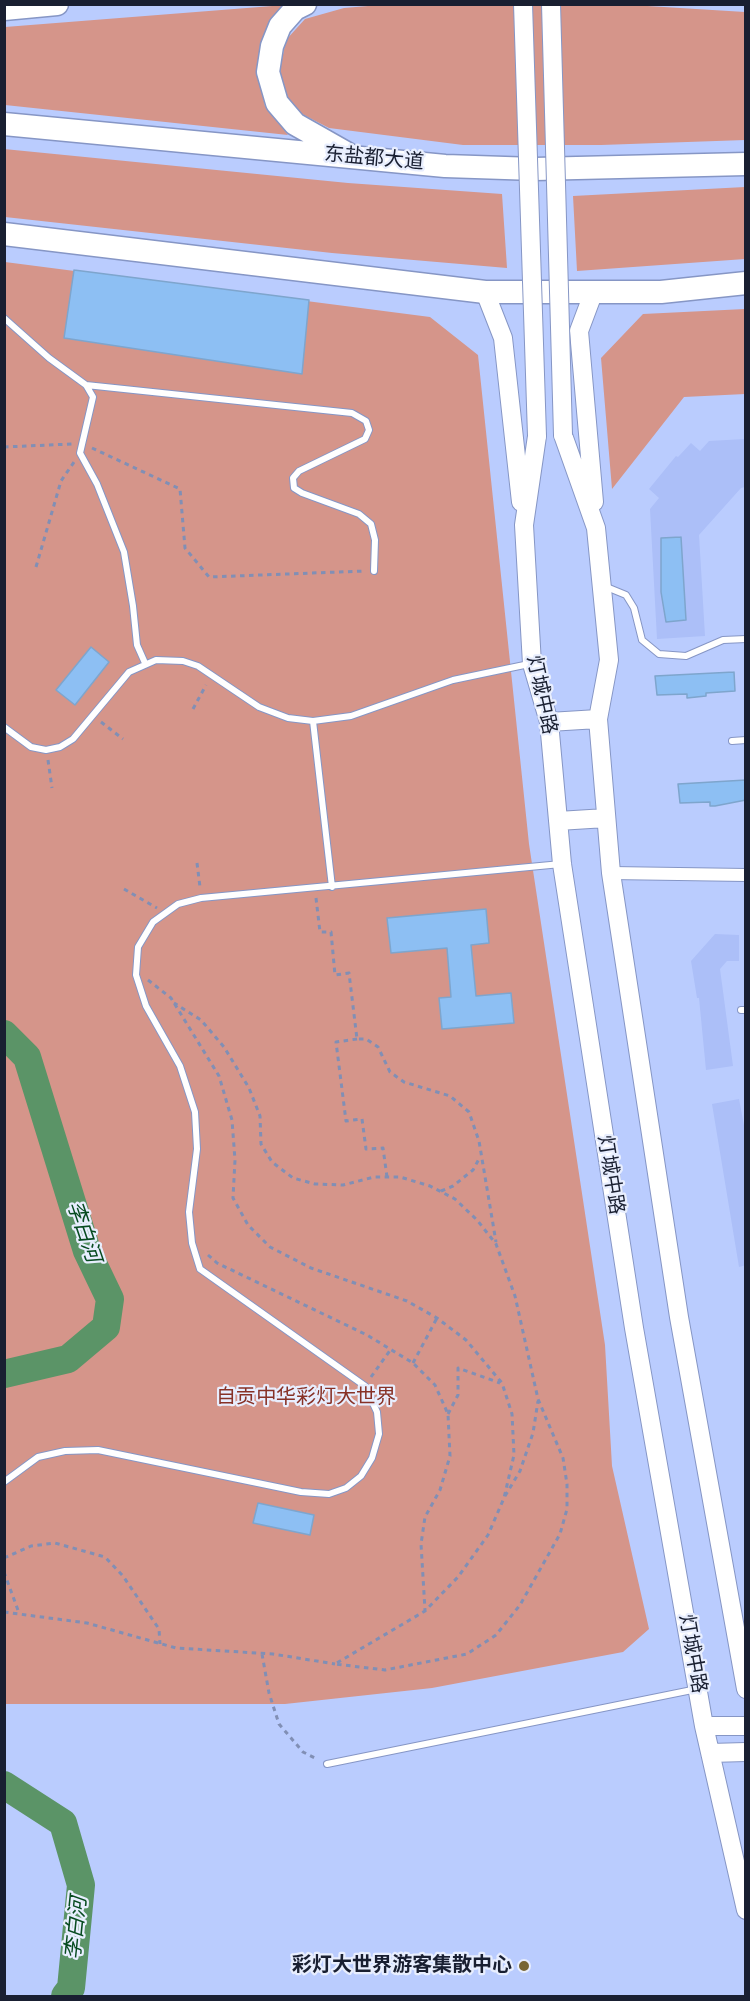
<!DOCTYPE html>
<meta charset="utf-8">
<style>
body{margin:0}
#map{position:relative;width:750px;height:2001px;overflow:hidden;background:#baccfe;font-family:"DM Sans",sans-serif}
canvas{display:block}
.frame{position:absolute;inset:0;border:6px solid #191f31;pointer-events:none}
</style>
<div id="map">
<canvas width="750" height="2001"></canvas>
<div class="frame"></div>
</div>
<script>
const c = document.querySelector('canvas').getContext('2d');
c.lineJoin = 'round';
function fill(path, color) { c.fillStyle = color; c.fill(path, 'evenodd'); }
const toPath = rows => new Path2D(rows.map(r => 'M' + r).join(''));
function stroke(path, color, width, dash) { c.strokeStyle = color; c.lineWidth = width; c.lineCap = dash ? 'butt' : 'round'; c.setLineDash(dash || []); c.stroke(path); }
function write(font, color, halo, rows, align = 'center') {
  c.font = font + ' "DM Sans","Noto Sans SC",sans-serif'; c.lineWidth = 4.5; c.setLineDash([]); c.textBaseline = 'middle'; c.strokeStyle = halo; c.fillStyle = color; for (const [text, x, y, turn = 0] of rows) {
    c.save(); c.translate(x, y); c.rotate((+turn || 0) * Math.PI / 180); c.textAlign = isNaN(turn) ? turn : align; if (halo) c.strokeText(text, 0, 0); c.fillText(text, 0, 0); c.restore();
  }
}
fill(toPath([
 [745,439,745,487,741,488,699,535,705,636,657,639,650,509,659,498,649,489,676,456,678,457,691,443,700,451,709,441],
 [715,934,739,935,739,961,727,961,720,969,733,1066,706,1070,699,998,697,998,691,961],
 [739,1099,746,1136,746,1265,739,1267,712,1104]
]), '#acbff8');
fill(toPath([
 [392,4,615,4,745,12,745,140,601,145,463,145,329,128,300,113,284,94,280,69,286,40,305,19,344,8],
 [285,5,262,43,257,71,265,106,288,135,5,105,5,27],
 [4,149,348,183,502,194,507,268,332,253,5,217],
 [745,187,745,259,577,271,573,196],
 [5,262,430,317,478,355,529,844,605,1345,612,1466,649,1629,623,1652,432,1688,285,1704,5,1704],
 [745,309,745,394,684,397,612,489,601,358,643,314]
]), '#d5958a');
stroke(toPath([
 [4,1034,27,1057,87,1251,110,1299,106,1327,68,1359,4,1374],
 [4,1785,63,1823,81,1885,71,1988,65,1996]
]), '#5b9467', 28);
const building = toPath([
 [74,270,309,300,302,374,64,338,74,270],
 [681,537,686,620,666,622,661,592,661,538,681,537],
 [91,647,109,662,75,705,56,690,91,647],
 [734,672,735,691,706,693,706,696,687,698,687,694,657,695,655,676,734,672],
 [746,780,746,800,715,806,710,806,710,802,680,803,678,784,746,780],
 [486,909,489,943,471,945,476,996,511,993,514,1023,442,1029,439,998,451,997,447,948,391,953,387,918,486,909],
 [258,1503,314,1515,310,1535,253,1523,258,1503]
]);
fill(building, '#8dbff3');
stroke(building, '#7ea5cd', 1.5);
const lane = toPath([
 [4,318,49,358,86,385,93,397,80,453,97,484,124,552,133,606,137,645,145,663],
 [86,385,352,413,366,421,369,430,365,439,299,471,293,478,294,488,302,493,359,514,371,524,375,540,374,571],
 [604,586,626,595,634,608,642,640,659,654,686,656,723,640,746,639],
 [313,721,332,887],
 [4,727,31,747,46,750,60,747,73,739,129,672,156,660,183,661,198,666,259,707,288,718,313,721,351,716,453,680,529,664],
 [732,741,746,740],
 [741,1010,746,1010],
 [4,1482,38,1457,65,1451,98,1450,301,1492,329,1494,346,1488,361,1476,372,1458,379,1434,377,1412,365,1386,200,1269,192,1243,189,1212,197,1149,195,1112,180,1066,146,1006,136,975,138,947,153,922,178,904,201,898,561,864],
 [327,1764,697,1689]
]);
const street = toPath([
 [611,873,746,875]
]);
const secondary = toPath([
 [485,292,503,338,521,502],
 [563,435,596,528,609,660,598,719,611,873,679,1317,746,1689],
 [537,436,524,525,532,664,549,722,562,864,634,1328,704,1726,746,1910],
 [594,502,579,331,594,291],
 [549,722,598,719],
 [558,821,606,818],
 [704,1726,746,1726],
 [710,1753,746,1752]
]);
const highway = toPath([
 [305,4,295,9,280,26,272,46,268,72,277,103,295,124,348,154],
 [4,9,57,4],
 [4,124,445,166,535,169,746,164],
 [4,234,485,292,661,292,746,283]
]);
stroke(lane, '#8696c5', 8);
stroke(street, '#8696c5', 14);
stroke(secondary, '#8696c5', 20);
stroke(highway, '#8696c5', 25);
stroke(toPath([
 [4,447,72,444],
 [92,448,180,489,185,548,209,577,365,571],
 [36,567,61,481,74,462],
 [193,709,206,685],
 [101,722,123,739],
 [48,760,52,788],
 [197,863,200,887],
 [124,889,157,908],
 [316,898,320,932,331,932,335,975,349,973,357,1039,366,1039,378,1047,390,1072,404,1082,450,1096,469,1112,479,1141,496,1242],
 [148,980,171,998,219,1076,232,1120,235,1160,233,1198,248,1225,270,1247,311,1268,407,1301,437,1318,466,1340,502,1383,512,1414,514,1455,504,1498,488,1535,458,1577,425,1611,335,1664,385,1670,467,1654,496,1635,520,1605,560,1534,567,1509,567,1484,563,1458,538,1399,515,1296,496,1244,477,1220,455,1199,430,1186,400,1177,374,1177,343,1185,315,1184,293,1178,272,1162,261,1144,260,1116,249,1088,224,1047,201,1020,174,1003],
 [357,1039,336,1042,346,1121,362,1119,366,1149,383,1148,387,1177],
 [441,1191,453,1186,473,1170,480,1157],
 [208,1255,217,1263,367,1335,413,1363,435,1385,448,1414,450,1456,440,1490,425,1517,421,1544,425,1610],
 [413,1363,437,1318],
 [371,1377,391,1349],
 [448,1414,458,1395,458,1368,500,1383],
 [505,1496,520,1471,533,1433,538,1401],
 [4,1558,31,1546,55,1543,105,1557,123,1576,159,1629,160,1644],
 [4,1572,19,1613],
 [4,1612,87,1623,176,1648,273,1654,335,1664],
 [262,1654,269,1693,279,1724,303,1752,317,1759]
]), '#818fb5', 3, [4.5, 4.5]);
stroke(lane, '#fff', 6);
stroke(street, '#fff', 12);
stroke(secondary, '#fff', 18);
stroke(highway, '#fff', 22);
const secondaryBridge = toPath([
 [523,4,537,436],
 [551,4,563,435]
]);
stroke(secondaryBridge, '#8696c5', 20, []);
stroke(secondaryBridge, '#fff', 18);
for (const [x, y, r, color] of [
 [524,1966,6,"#786634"]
]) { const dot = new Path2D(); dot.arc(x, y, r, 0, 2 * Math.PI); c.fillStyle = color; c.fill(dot); stroke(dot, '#e8eefe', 2); }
write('20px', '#191f31', '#e8eefe', [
 ["东盐都大道",374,159,5],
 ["灯城中路",541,695,78],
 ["灯城中路",610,1175,81],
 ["灯城中路",692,1654,80]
]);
write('20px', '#873126', '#e8eefe', [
 ["自贡中华彩灯大世界",306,1398]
]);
write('bold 20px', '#191f31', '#e8eefe', [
 ["彩灯大世界游客集散中心",512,1966]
], 'right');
write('italic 21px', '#074b20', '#e8eefe', [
 ["李白河",83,1232,71],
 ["李白河",77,1928,-84]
]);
</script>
